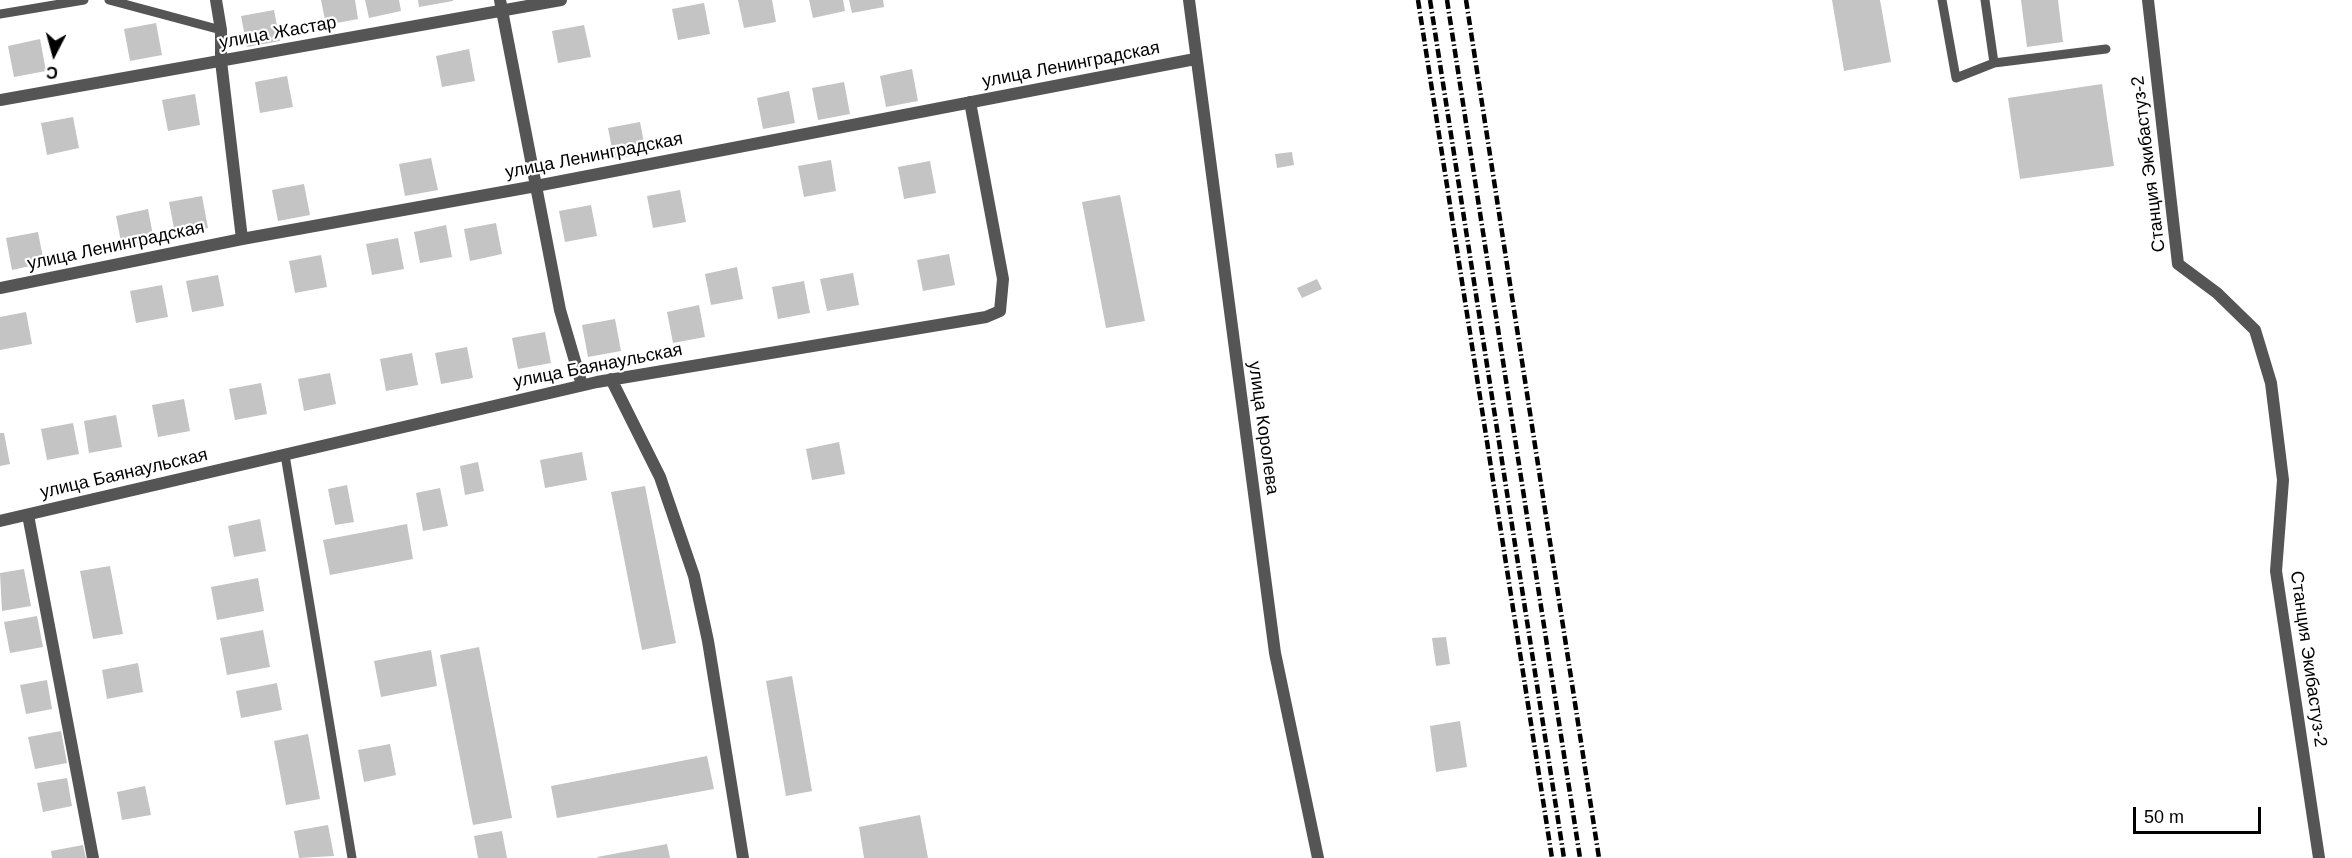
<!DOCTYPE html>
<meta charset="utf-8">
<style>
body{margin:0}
#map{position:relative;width:2352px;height:858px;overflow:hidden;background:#fff;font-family:Arial,sans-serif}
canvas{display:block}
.north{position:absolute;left:24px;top:24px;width:60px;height:60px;-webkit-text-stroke:4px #fff;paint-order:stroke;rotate:186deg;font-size:16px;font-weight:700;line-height:24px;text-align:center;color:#000}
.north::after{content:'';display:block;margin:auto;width:21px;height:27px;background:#000;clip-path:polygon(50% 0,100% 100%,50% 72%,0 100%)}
.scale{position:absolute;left:2133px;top:807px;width:128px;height:27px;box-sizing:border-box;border:3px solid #000;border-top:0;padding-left:8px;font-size:18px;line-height:21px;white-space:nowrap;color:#000;-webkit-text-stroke:4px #fff;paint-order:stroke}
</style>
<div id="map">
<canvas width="2352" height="858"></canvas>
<div class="north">С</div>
<div class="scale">50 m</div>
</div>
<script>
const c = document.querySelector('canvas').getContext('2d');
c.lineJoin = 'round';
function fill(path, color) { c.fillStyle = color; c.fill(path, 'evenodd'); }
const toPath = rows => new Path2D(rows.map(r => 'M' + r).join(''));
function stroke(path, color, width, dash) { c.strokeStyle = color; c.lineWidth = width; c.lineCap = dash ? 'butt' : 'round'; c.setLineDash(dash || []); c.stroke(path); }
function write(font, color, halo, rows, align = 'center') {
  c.font = font + ' Arial,sans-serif'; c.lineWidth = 4.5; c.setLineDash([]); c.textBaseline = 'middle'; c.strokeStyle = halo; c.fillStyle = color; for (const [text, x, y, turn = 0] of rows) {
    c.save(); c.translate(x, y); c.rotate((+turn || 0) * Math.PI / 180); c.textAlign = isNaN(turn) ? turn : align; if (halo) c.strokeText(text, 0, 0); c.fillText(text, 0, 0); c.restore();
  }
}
fill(toPath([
 [321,0,355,0,358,19,326,25],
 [365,0,399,0,401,11,369,18],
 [418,0,453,0,453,1,419,7],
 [738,0,772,0,776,22,744,28],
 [809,0,843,0,845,11,813,18],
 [849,0,883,0,884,7,852,13],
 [1832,0,1880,0,1891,62,1844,71],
 [2021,0,2058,0,2063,42,2027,47],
 [704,3,710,34,678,40,672,9],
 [274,10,280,41,247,47,241,16],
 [156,23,162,55,130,61,124,29],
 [584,25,591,57,558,63,552,31],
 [40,39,46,71,14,77,8,46],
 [469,49,475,81,442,87,436,56],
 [912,69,918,101,886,107,880,76],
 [287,76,293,107,260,113,255,82],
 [844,82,850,114,818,120,812,88],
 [2102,84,2114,166,2020,179,2008,98],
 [789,91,795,123,763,129,757,98],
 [195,94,200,125,168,131,162,100],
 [73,117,79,148,47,155,41,123],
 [640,122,646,153,614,159,608,128],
 [1292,152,1294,165,1277,168,1275,154],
 [431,158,438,190,405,196,399,164],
 [831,160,836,191,804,197,798,166],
 [930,161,936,193,904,199,898,167],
 [304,184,310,215,278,221,272,190],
 [680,190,686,222,653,228,647,196],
 [1120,195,1145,321,1106,328,1082,202],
 [202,196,208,228,175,234,169,202],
 [591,205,597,236,565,242,559,211],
 [148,209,154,241,122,247,116,216],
 [496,223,502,254,470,261,464,229],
 [446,225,452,257,420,263,414,232],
 [38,232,44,263,12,270,6,238],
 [398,238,404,269,372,275,366,244],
 [949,254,955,285,923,291,917,260],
 [321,255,327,287,295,293,289,261],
 [737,267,743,299,711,305,705,274],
 [853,273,859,305,827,311,820,279],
 [218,275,224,306,192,312,186,281],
 [1317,279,1322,289,1302,298,1297,288],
 [804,281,810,313,778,319,772,287],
 [162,285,168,317,136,323,130,291],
 [699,305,705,337,673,343,667,312],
 [26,312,32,344,0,350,0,317],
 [615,319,621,351,588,357,582,325],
 [545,332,551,363,518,369,512,338],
 [467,347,473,378,441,384,435,353],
 [412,353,418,385,386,391,380,359],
 [330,373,336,404,304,411,298,379],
 [261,383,267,414,235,420,229,389],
 [184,399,190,431,158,437,152,405],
 [116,415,122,447,89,453,84,421],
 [73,423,79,454,47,460,41,429],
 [0,433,4,433,10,464,0,466],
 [839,442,845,474,812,480,806,449],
 [582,452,587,480,545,488,540,460],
 [478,462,484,491,465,495,460,466],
 [347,485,354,522,335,525,328,489],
 [645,486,676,643,642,650,611,492],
 [440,488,448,526,423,531,416,493],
 [260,519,266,551,234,557,228,526],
 [407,524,413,559,330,575,323,540],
 [110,566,123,634,93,639,80,571],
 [24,569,31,606,2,611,0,573],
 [258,578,264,611,217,620,211,587],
 [37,616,43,647,10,653,4,622],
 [263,630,270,667,227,675,220,638],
 [1446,637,1450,664,1436,666,1432,638],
 [479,647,512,818,473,825,440,655],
 [431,650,437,686,381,697,374,661],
 [138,663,143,692,107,699,102,670],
 [792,676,812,791,786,796,766,681],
 [47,680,52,709,26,714,20,685],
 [277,683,282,710,241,718,236,691],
 [1460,721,1467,767,1436,772,1430,726],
 [61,731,67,763,35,769,28,737],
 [308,734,320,799,286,805,274,741],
 [390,744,396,775,364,782,358,750],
 [707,756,714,789,557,818,551,786],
 [67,778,72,806,43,812,37,783],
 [145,786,151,815,122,820,117,792],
 [920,815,928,858,864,858,859,827],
 [328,825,334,856,299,858,294,831],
 [502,831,507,858,478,858,474,836],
 [667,844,670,858,598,858,597,857],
 [83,845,86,858,52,858,51,851]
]), '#c4c4c4');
stroke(toPath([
 [109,0,221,30],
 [1942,0,1956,78,1994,63,2106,49],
 [1985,0,1994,63],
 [0,14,84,0],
 [285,455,352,858]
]), '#555', 9);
stroke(toPath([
 [216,0,221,30,221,61,242,239],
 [500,0,560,310,582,385],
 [1189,0,1275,653,1318,858],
 [2148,0,2178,264,2217,293,2255,330,2271,383,2283,480,2276,571,2319,858],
 [0,100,561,0],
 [0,288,242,239,536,186,1195,59],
 [611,379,660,477,694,576,708,641,743,858],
 [28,515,93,858],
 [0,521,597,382,986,317,1000,311,1003,279,970,102]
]), '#555', 12);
stroke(toPath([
 [1418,0,1552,858],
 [1430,0,1564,858],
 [1447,0,1580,858],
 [1466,0,1599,858]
]), '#000', 4.5, [9, 3, 1.5, 3]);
write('18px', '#000', '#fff', [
 ["улица Жастар",278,33,-10],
 ["улица Ленинградская",1071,65,-11],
 ["улица Ленинградская",594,156,-11],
 ["Станция Экибастуз-2",2149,164,-97],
 ["улица Ленинградская",116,246,-12],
 ["улица Баянаульская",598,366,-11],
 ["улица Королева",1263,428,82],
 ["улица Баянаульская",124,474,-13],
 ["Станция Экибастуз-2",2308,659,82]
]);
</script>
